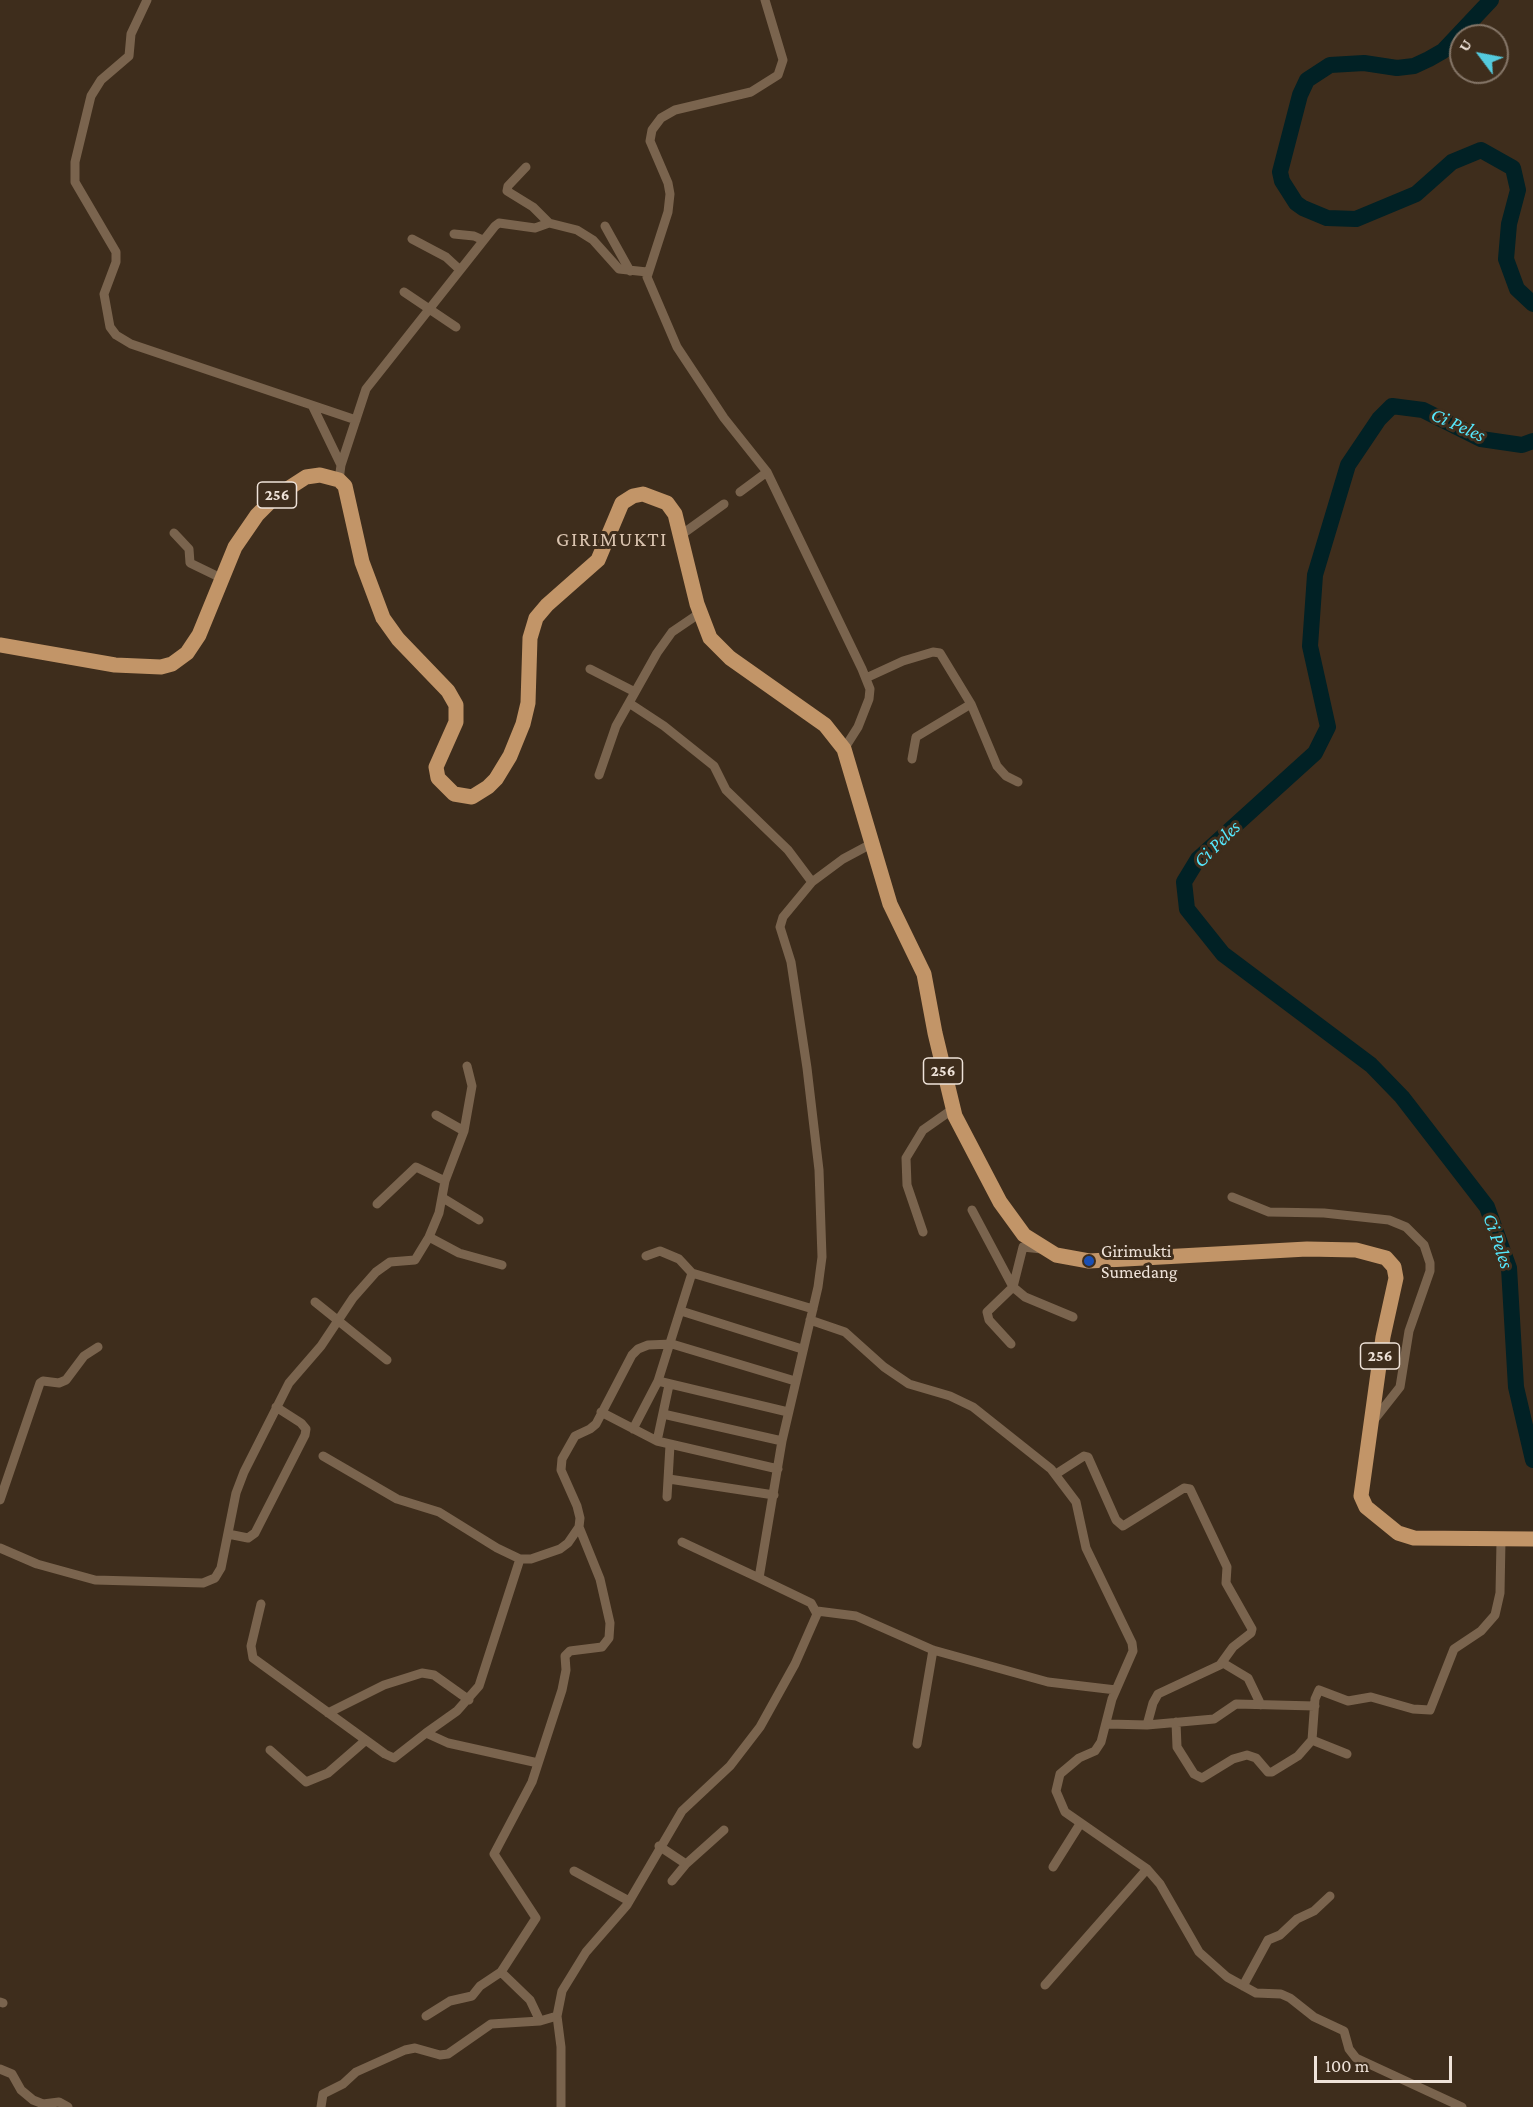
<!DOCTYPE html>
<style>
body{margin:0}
#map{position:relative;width:1533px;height:2107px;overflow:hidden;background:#3e2d1c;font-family:"Crimson Pro",serif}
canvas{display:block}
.north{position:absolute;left:1449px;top:24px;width:60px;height:60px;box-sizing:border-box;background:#3e2d1c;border:2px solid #857668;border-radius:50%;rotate:302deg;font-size:16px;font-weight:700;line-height:24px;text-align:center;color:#efe3d9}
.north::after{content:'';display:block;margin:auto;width:21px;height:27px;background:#54cadd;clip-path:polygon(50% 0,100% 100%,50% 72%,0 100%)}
.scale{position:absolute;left:1314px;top:2056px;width:138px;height:27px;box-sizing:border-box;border:3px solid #efe3d9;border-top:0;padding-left:8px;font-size:18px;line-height:21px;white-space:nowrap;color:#efe3d9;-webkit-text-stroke:4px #3e2d1c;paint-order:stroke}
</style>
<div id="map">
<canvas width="1533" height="2107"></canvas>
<div class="north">U</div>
<div class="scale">100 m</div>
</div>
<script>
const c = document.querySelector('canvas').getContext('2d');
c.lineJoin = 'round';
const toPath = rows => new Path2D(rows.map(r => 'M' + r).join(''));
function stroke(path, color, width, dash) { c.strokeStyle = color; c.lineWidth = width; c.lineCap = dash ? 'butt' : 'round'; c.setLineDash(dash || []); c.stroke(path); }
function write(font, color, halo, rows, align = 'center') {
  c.font = font + ' "Crimson Pro",serif'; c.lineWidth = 6; c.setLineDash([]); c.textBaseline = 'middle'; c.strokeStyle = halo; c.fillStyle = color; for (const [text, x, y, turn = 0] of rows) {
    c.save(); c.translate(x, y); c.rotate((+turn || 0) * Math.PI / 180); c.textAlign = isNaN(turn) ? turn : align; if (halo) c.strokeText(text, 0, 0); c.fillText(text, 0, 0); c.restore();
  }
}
stroke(toPath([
 [1491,0,1443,51,1429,59,1414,66,1397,68,1364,63,1330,65,1307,80,1300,95,1280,172,1282,181,1296,203,1303,208,1327,218,1356,219,1416,194,1452,162,1481,150,1513,168,1518,190,1509,224,1506,259,1517,289,1533,304],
 [1533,441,1522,445,1481,439,1423,410,1392,406,1379,419,1348,465,1315,575,1310,646,1328,727,1315,753,1198,859,1184,882,1187,909,1223,954,1371,1065,1402,1097,1487,1207,1509,1268,1516,1387,1533,1460]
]), '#012125', 16);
stroke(toPath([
 [147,0,131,34,129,56,101,80,91,96,75,162,75,182,116,252,116,262,104,294,110,327,116,335,131,344,356,420],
 [765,0,783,60,778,75,751,92,675,110,661,118,652,130,650,141,668,183,670,194,668,212,647,277,677,347,724,418,767,472,862,669,870,689,869,699,858,727,844,749],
 [526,167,508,186,507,191,533,207,549,223],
 [605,226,630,271],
 [454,234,474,236,483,240],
 [412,239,446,257,459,269],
 [404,292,456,327],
 [313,407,341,465],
 [339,480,341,465,366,389,495,226,499,223,535,228,549,223,577,230,593,240,619,269,647,272],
 [740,492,767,472],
 [174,533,189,549,190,563,221,578],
 [681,535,724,504],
 [590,669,635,692],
 [866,678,903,661,933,652,940,653,971,704,997,766,1006,776,1018,782],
 [629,703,664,726,714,766,726,790,788,850,812,882],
 [912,759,916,737,971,704],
 [599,775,616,726,657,653,672,632,700,613],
 [436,1115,464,1131],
 [1232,1197,1269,1212,1324,1213,1389,1220,1406,1227,1424,1245,1430,1263,1430,1271,1409,1331,1400,1387,1374,1420],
 [443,1198,479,1220],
 [377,1204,416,1167,445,1181],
 [972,1210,1013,1287,1025,1297,1073,1317],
 [923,1232,907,1185,906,1158,923,1130,953,1109],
 [429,1237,459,1253,502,1265],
 [646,1256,660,1251,679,1259,692,1273,813,1309],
 [692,1273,658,1381,788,1412],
 [315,1302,387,1360],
 [681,1311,802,1349],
 [810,1320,845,1332,884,1367,909,1384,950,1396,973,1407,1051,1469,1076,1502,1086,1548,1132,1643,1133,1651,1112,1699,1101,1742,1095,1751,1079,1758,1060,1774,1056,1791,1065,1812,1147,1869,1160,1884,1199,1952,1227,1977,1256,1993,1281,1994,1290,1998,1314,2017,1344,2031,1349,2049,1356,2058,1462,2107],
 [1011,1344,989,1320,987,1312,1013,1287,1023,1247,1042,1249],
 [601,1412,657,1441,778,1469],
 [663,1414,782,1441],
 [633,1429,658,1381],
 [657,1441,669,1385],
 [323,1456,397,1499,439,1512,497,1548,520,1559,531,1559,560,1549,568,1543,579,1527,580,1518,577,1506,561,1470,562,1459,575,1436,590,1429,596,1424,632,1355,638,1349,648,1345,672,1344,795,1381],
 [1056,1474,1084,1456,1088,1457,1116,1520,1123,1526,1184,1488,1190,1489,1227,1567,1226,1583,1252,1629,1251,1633,1233,1647,1220,1665,1158,1694,1153,1703,1147,1725],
 [669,1479,774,1495],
 [667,1497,670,1445],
 [0,1500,40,1383,43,1381,59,1383,66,1380,84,1356,98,1347],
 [228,1534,248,1538,255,1533,305,1435,306,1429,301,1423,276,1407],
 [682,1542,759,1578],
 [0,1548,37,1564,95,1580,203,1583,215,1578,221,1568,236,1493,244,1472,289,1383,321,1346,353,1298,376,1272,390,1262,415,1260,429,1237,439,1213,445,1181,464,1131,472,1086,467,1066],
 [261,1604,251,1646,253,1658,385,1754,394,1758,426,1733,448,1743,538,1763],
 [817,1611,856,1616,933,1650,1048,1682,1116,1690],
 [1223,1663,1248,1678,1261,1705],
 [328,1713,384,1685,422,1673,434,1675,469,1700],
 [1176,1722,1177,1747,1194,1774,1202,1778,1233,1759,1247,1755,1256,1758,1268,1772,1272,1772,1298,1756,1312,1740,1347,1754],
 [1108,1724,1147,1725,1214,1719,1236,1704,1315,1706],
 [426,1733,457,1711,479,1686,520,1559],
 [1312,1740,1315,1699,1319,1690,1348,1701,1371,1697,1413,1709,1430,1710,1454,1649,1481,1631,1495,1615,1500,1593,1501,1541],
 [917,1744,933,1650],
 [270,1750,306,1782,328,1773,366,1740],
 [659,1846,686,1864],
 [1053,1867,1080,1824],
 [574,1871,629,1901],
 [672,1881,686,1864,724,1830],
 [1045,1985,1147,1869],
 [1243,1986,1268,1940,1280,1935,1297,1919,1314,1911,1330,1896],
 [0,2002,3,2003],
 [426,2016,450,2001,472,1996,480,1986,501,1972],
 [540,2021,530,2000,501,1972,536,1918,494,1854,532,1782,562,1690,566,1670,565,1656,570,1651,602,1647,609,1638,610,1623,600,1579,579,1527],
 [0,2069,12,2074,21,2090,33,2100,43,2104,59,2102,68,2107],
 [321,2107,323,2094,343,2084,356,2072,405,2050,415,2048,440,2055,448,2054,491,2024,540,2021,557,2016],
 [561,2107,561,2047,557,2016,562,1991,586,1952,627,1905,682,1811,730,1766,760,1727,795,1664,817,1614,811,1603,759,1578,782,1441,818,1287,822,1257,819,1170,807,1068,791,962,780,927,783,917,812,882,843,859,871,844]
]), '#7a644e', 9);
stroke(toPath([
 [0,645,115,665,161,667,172,664,187,653,199,635,235,547,257,515,275,497,306,477,320,475,339,480,345,486,362,562,383,618,398,639,448,691,456,705,456,722,436,767,438,778,454,794,472,797,488,787,496,779,510,756,523,724,528,703,530,638,536,618,547,605,598,560,622,503,633,496,643,494,667,503,675,514,697,604,710,638,730,658,825,725,844,749,890,904,924,974,935,1033,955,1116,1000,1202,1024,1235,1056,1255,1089,1261,1307,1249,1356,1250,1386,1258,1394,1267,1396,1278,1383,1337,1361,1496,1366,1507,1398,1533,1414,1538,1533,1539]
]), '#c29568', 15);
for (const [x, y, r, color] of [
 [1089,1261,6,"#1a4fb4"]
]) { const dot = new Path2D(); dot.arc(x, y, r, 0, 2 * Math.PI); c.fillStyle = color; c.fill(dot); stroke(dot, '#3e2d1c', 2); }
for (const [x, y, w] of [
 [277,495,39],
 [943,1071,39],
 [1380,1356,39]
]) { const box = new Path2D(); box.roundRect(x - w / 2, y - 13, w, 26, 4.5); c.fillStyle = '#3e2d1c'; c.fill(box); stroke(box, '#efe3d9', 1.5); }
write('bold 16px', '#efe3d9', null, [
 ["256",277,495],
 ["256",943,1071],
 ["256",1380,1356]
]);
write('18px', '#efe3d9', '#3e2d1c', [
 ["Girimukti",1101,1251],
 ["Sumedang",1101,1272]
], 'left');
write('italic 20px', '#55e7fc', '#3e2d1c', [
 ["Ci Peles",1458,425,24],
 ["Ci Peles",1217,844,-45],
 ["Ci Peles",1498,1241,71]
]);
c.letterSpacing = '1.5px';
write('21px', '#d9c3af', '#3e2d1c', [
 ["GIRIMUKTI",612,540]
]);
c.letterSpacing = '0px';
</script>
